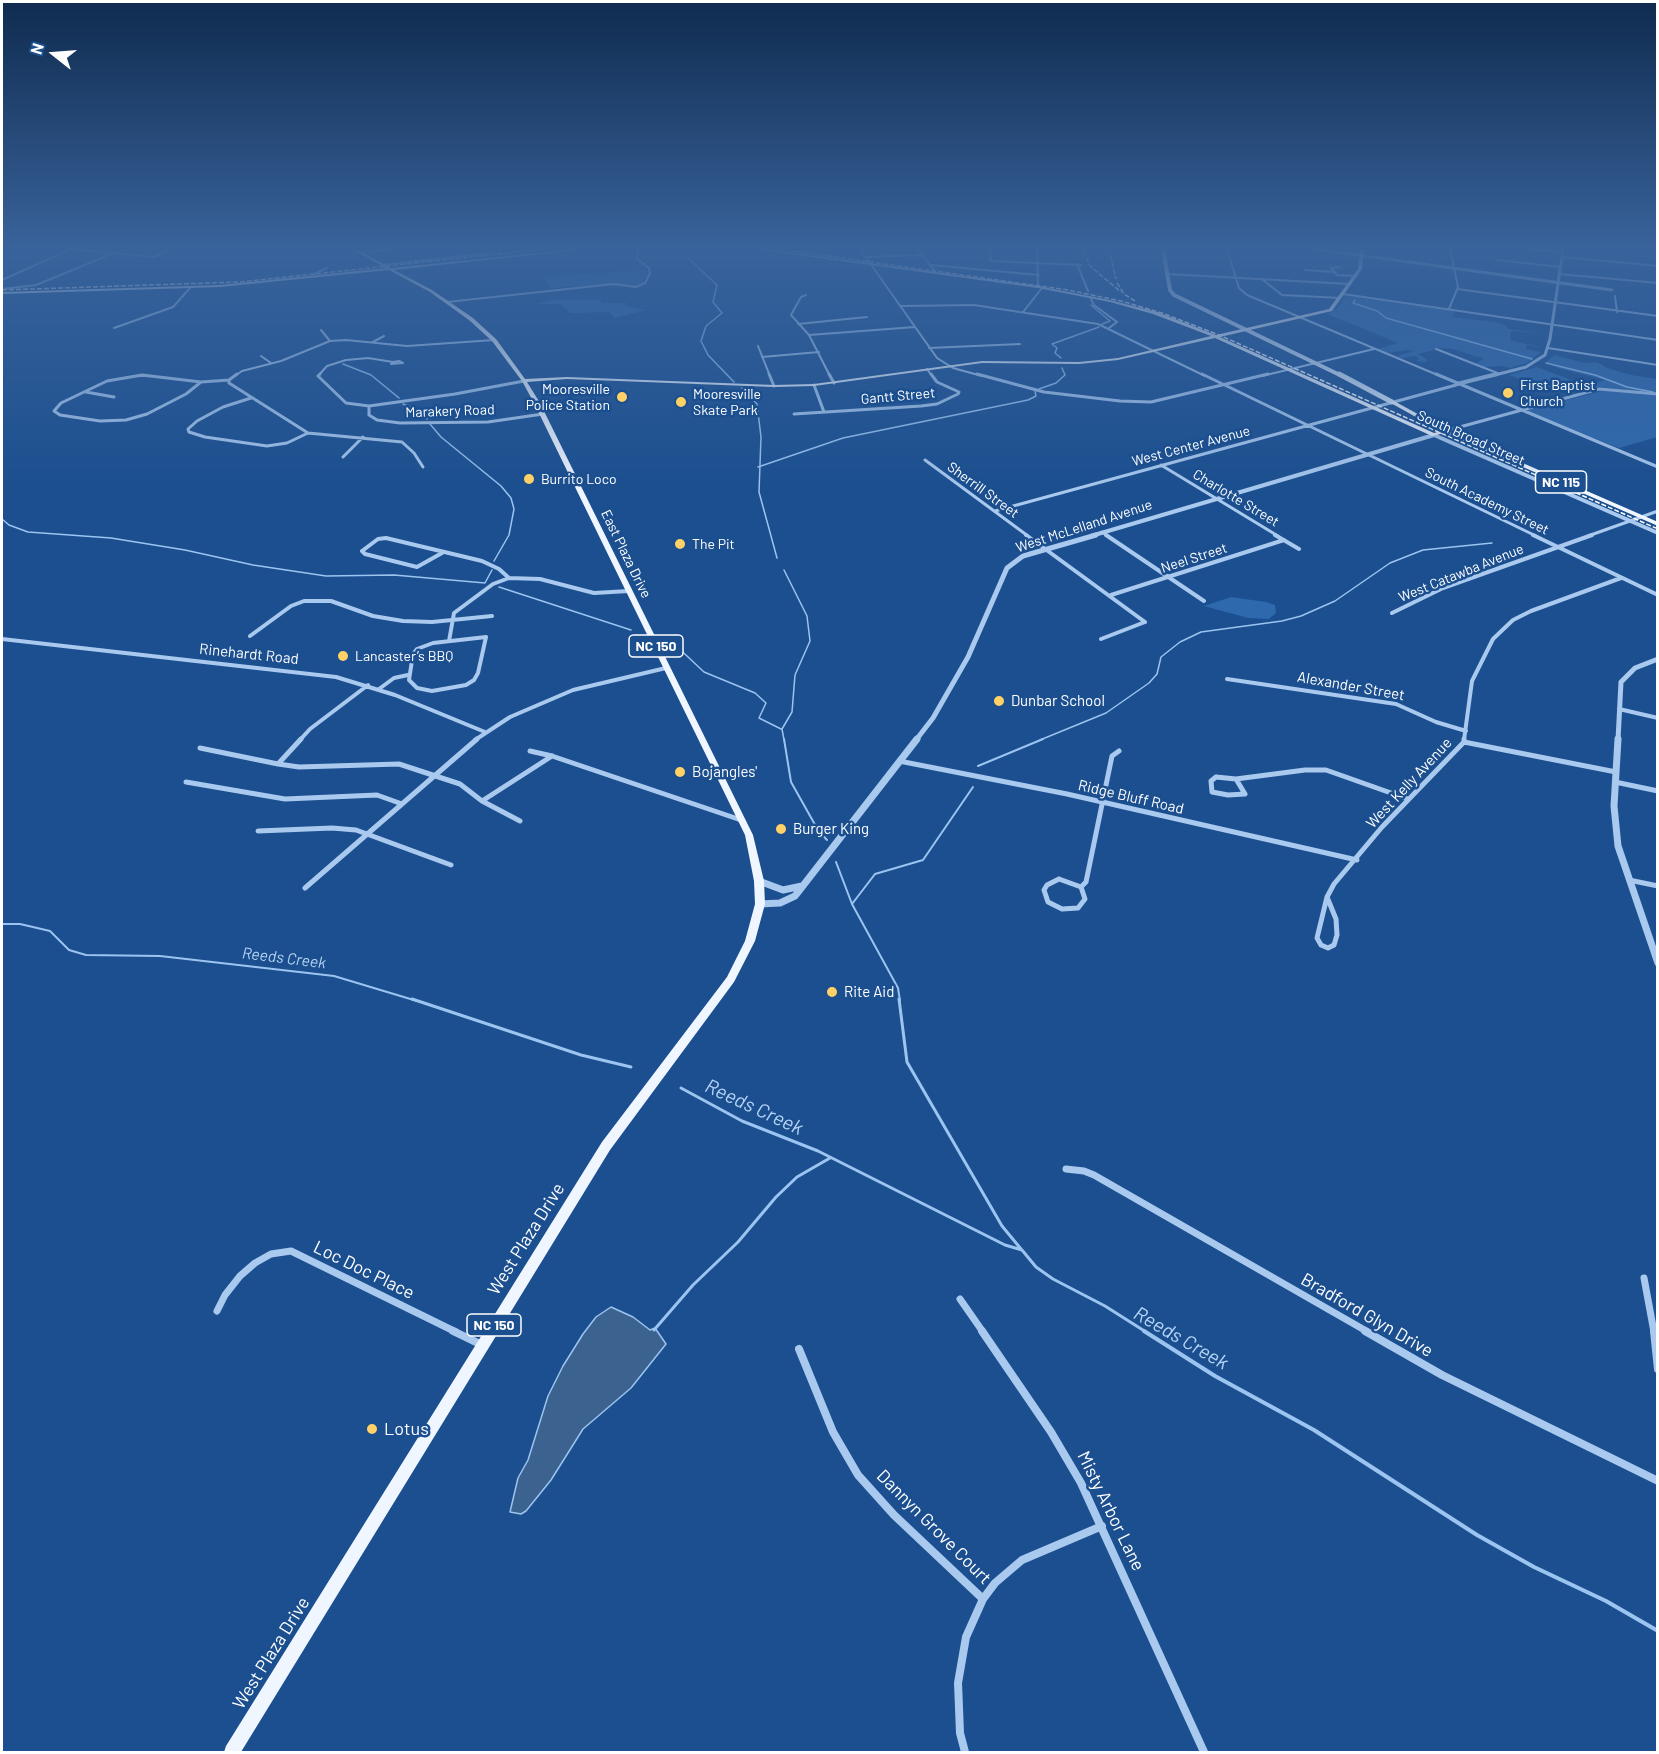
<!DOCTYPE html>
<meta charset="utf-8">
<style>
body{margin:0}
#map{position:relative;width:1659px;height:1754px;overflow:hidden;background:#1b4f8f;font-family:Barlow,sans-serif}
canvas{display:block}
.frame{position:absolute;inset:0;border:3px solid #fff;pointer-events:none}
.north{position:absolute;left:24px;top:24px;width:60px;height:60px;-webkit-text-stroke:4px #1b4f8f;paint-order:stroke;rotate:287deg;font-size:16px;font-weight:700;line-height:24px;text-align:center;color:#fff}
.north::after{content:'';display:block;margin:auto;width:21px;height:27px;background:#fff;clip-path:polygon(50% 0,100% 100%,50% 72%,0 100%)}
</style>
<div id="map">
<canvas width="1659" height="1754"></canvas>
<div class="frame"></div>
<div class="north">N</div>
</div>
<script>
const c = document.querySelector('canvas').getContext('2d');
c.lineJoin = 'round';
function fill(path, color) { c.fillStyle = color; c.fill(path, 'evenodd'); }
const toPath = rows => new Path2D(rows.map(r => 'M' + r).join(''));
function stroke(path, color, width, dash) { c.strokeStyle = color; c.lineWidth = width; c.lineCap = dash ? 'butt' : 'round'; c.setLineDash(dash || []); c.stroke(path); }
function write(font, color, halo, rows, align = 'center') {
  c.font = font + ' Barlow,sans-serif'; c.lineWidth = 5; c.setLineDash([]); c.textBaseline = 'middle'; c.strokeStyle = halo; c.fillStyle = color; for (const [text, x, y, turn = 0] of rows) {
    c.save(); c.translate(x, y); c.rotate((+turn || 0) * Math.PI / 180); c.textAlign = isNaN(turn) ? turn : align; if (halo) c.strokeText(text, 0, 0); c.fillText(text, 0, 0); c.restore();
  }
}
fill(toPath([
 [647,270,642,283,635,286,613,284,551,288,543,277],
 [1346,296,1454,311,1453,317,1495,322,1505,325,1508,329,1544,334,1511,331,1510,340,1543,348,1527,345,1526,349,1541,352,1527,363,1510,368,1501,366,1484,367,1476,363,1484,359,1453,349,1442,348,1418,354,1428,360,1425,362,1416,361,1419,359,1415,356,1401,358,1397,356,1414,351,1407,350,1387,353,1378,349,1398,343,1327,314,1336,309],
 [552,300,601,300,601,303,627,303,625,306,645,310,615,318,609,312,571,313,560,304,535,304],
 [1554,355,1585,363,1597,362,1607,368,1631,375,1657,379,1657,393,1588,386,1557,392,1509,375,1537,367,1587,386,1605,380,1558,368,1546,362],
 [1606,390,1657,395,1657,437,1619,448,1524,411],
 [1231,597,1266,602,1275,605,1276,613,1269,619,1248,618,1204,606]
]), '#2e69ad');
const water = toPath([
 [611,1307,633,1317,650,1330,655,1328,666,1344,631,1388,583,1429,551,1480,526,1511,521,1514,510,1512,518,1478,528,1460,548,1396,563,1366,583,1334,596,1317,611,1307]
]);
fill(water, '#3c6290');
stroke(water, '#9cc4f0', 1.5);
stroke(toPath([
 [687,257,717,285,713,302,722,313,706,326,701,341,708,355,734,382],
 [1355,300,1353,303,1377,311,1386,318,1532,359],
 [1091,305,1110,321,1102,324],
 [1061,358,1055,353,1057,348,1052,344,1099,327],
 [1546,363,1595,375,1627,387,1653,392],
 [343,364,371,375,399,398],
 [742,388,757,404,761,437,759,492,777,558],
 [1039,389,1056,383,1065,375,1062,368],
 [403,404,420,411,427,419],
 [430,424,441,437,501,486,511,498,514,509,509,535,494,561],
 [758,467,843,438,1028,400,1036,396,1035,391],
 [2,519,9,525,28,532,111,538,185,550,253,565,326,576,394,575,485,583,492,570],
 [499,587,631,630],
 [671,641,704,672,755,693,766,703,759,718,781,729],
 [784,740,782,729,792,712,795,675,810,641,807,616,784,570],
 [1040,740,1106,713,1149,683,1157,674,1161,657,1180,642,1201,632,1282,621,1301,616,1335,601,1390,563,1423,550,1492,543]
]), '#9cc4f0', 1.5);
stroke(toPath([
 [784,739,791,782,818,830,827,840],
 [978,766,1043,739],
 [836,862,852,904,898,988,900,1001],
 [852,904,875,874,923,860,973,787],
 [2,924,20,924,50,931,69,950,86,955,160,956,334,976,417,1001]
]), '#9cc4f0', 2);
stroke(toPath([
 [412,999,581,1055,631,1067],
 [899,999,907,1062,1002,1226,1021,1249],
 [681,1088,742,1121,818,1151,1005,1245,1022,1250,1036,1267,1053,1279,1105,1306,1146,1332],
 [654,1330,693,1285,738,1242,776,1197,797,1177,830,1158]
]), '#9cc4f0', 3);
stroke(toPath([
 [1144,1331,1215,1376,1314,1430,1477,1535,1534,1567,1606,1601,1658,1631]
]), '#9cc4f0', 4);
stroke(toPath([
 [860,249,937,358,953,368,982,376],
 [918,249,936,273],
 [990,249,991,261,1081,265],
 [1037,249,1038,287],
 [1227,249,1239,288,1247,295,1440,376],
 [1527,249,1562,252],
 [361,253,393,249],
 [865,257,923,255],
 [1562,257,1658,266],
 [1497,260,1560,267],
 [1077,264,1088,291],
 [382,265,490,253],
 [931,265,1039,275],
 [1340,267,1331,268,1337,275,1356,276],
 [1305,270,1334,272],
 [1167,274,1350,284],
 [1559,274,1658,283],
 [314,277,314,274,327,268],
 [2,280,71,249,154,257,171,249],
 [1263,280,1282,295,1340,298],
 [2,289,36,285,124,249],
 [1457,289,1658,316],
 [1343,294,1658,340],
 [806,295,801,297,791,315,809,335,830,376],
 [1615,296,1617,312],
 [1091,299,1094,305,1117,322,1109,328],
 [447,302,614,284,636,287,645,283,650,273,649,268,637,259,638,249],
 [900,306,974,305,1098,324,1205,376],
 [1449,309,1458,287,1450,249],
 [1023,312,1042,288],
 [798,324,867,317],
 [114,328,173,307,190,288],
 [321,330,330,341],
 [809,335,915,327],
 [373,342,384,336],
 [758,346,770,376],
 [929,348,1020,344],
 [1548,348,1658,365],
 [1436,349,1500,374],
 [261,356,271,363],
 [762,357,819,352],
 [399,361,403,363,391,364,393,362,399,361],
 [927,369,932,376],
 [135,376,148,376],
 [235,376,242,371,281,361,330,341,346,340,407,346,494,340],
 [318,376,327,366,346,360,368,358,393,362],
 [1262,376,1374,349]
]), '#a9c9ee', 2);
stroke(toPath([
 [237,374,229,380,229,383,308,433,402,442,414,453,423,467],
 [320,374,318,376,346,403,369,406,455,394,524,381],
 [769,374,774,386],
 [829,374,834,383],
 [977,374,1044,392,1120,401,1151,402,1268,374],
 [1202,374,1536,536],
 [1436,374,1658,467],
 [142,375,201,382,186,394,147,414,126,420,100,421,60,415,54,411,61,403,107,381,142,375],
 [201,382,229,380],
 [814,385,824,412],
 [86,392,114,397],
 [251,398,223,407,197,421,188,429,189,432,205,437,267,446,287,443,308,433],
 [369,406,369,415,377,420,400,423,488,422,543,414],
 [794,414,921,406,937,404,958,394,959,392,937,382,931,374],
 [1445,431,1599,389,1658,394],
 [343,457,363,437],
 [925,460,1028,536],
 [1161,465,1278,536],
 [995,511,1456,385],
 [1102,532,1108,536],
 [1588,536,1658,511]
]), '#a9c9ee', 3);
stroke(toPath([
 [1026,535,1145,622],
 [1106,535,1204,601],
 [1275,535,1299,549],
 [1533,535,1658,595],
 [442,553,417,567,365,554,362,551,378,539,386,538,482,561,499,569,509,578],
 [1111,595,1284,540],
 [1392,613,1443,588,1592,535],
 [250,636,291,606,304,601,331,601,373,616,403,621,432,622,492,616],
 [486,637,478,673,474,680,466,685,432,691,417,688,409,680,413,654,417,649,433,643,486,637],
 [2,639,336,677,395,695,485,732],
 [1101,639,1145,622],
 [449,641,454,613,493,584,509,578,540,579,594,593,629,591],
 [1227,679,1396,704,1436,722,1466,731],
 [379,689,394,678,408,675],
 [1619,709,1658,718],
 [300,740,310,729,368,685],
 [475,740,510,717,573,690,666,668],
 [1464,740,1472,681,1493,639,1513,620,1531,611,1621,578]
]), '#a9c9ee', 4);
stroke(toPath([
 [301,739,278,764,299,767,399,764,460,784,482,801],
 [1464,742,1616,772],
 [200,748,278,764],
 [530,751,552,756,741,820],
 [899,761,1067,794,1357,860],
 [1216,777,1236,779,1245,794,1228,795,1212,792,1211,781,1216,777],
 [1236,779,1305,770,1326,770,1408,799],
 [186,782,285,799,377,795,402,804],
 [1615,782,1658,791],
 [520,821,482,801,552,756],
 [258,831,332,828,356,830,451,865],
 [1059,879,1081,887,1085,899,1078,908,1062,909,1048,902,1044,890,1047,885,1059,879],
 [1629,880,1658,886],
 [1081,887,1086,882,1112,756,1119,751],
 [305,888,477,739],
 [1327,897,1336,919,1337,935,1334,945,1328,948,1321,945,1317,938,1327,897],
 [1327,897,1334,884,1382,827,1464,742,1464,739]
]), '#a9c9ee', 5);
stroke(toPath([
 [1066,1169,1084,1171,1094,1175,1368,1332],
 [1644,1278,1654,1332],
 [960,1299,983,1332],
 [217,1311,225,1295,240,1276,255,1263,271,1254,291,1251,456,1332]
]), '#a9c9ee', 7);
stroke(toPath([
 [453,1331,482,1345],
 [982,1331,1051,1432,1081,1483,1204,1752],
 [1365,1331,1442,1375,1658,1481],
 [1654,1331,1658,1369],
 [799,1349,833,1432,858,1475,894,1515,983,1599],
 [965,1752,960,1733,958,1683,966,1637,983,1599,995,1583,1022,1560,1102,1526]
]), '#a9c9ee', 8);
stroke(toPath([
 [1314,249,1612,290],
 [1491,376,1526,367,1545,355,1550,339,1563,249]
]), '#a9c9ee', 3);
stroke(toPath([
 [1457,384,1497,374],
 [1091,536,1434,435,1658,533]
]), '#a9c9ee', 4);
stroke(toPath([
 [916,740,933,718,968,657,1007,568,1023,556,1096,535],
 [1618,740,1621,682,1635,668,1658,659]
]), '#a9c9ee', 5);
stroke(toPath([
 [1618,739,1614,806,1618,846,1658,963],
 [759,881,783,890,802,886],
 [760,904,780,903,795,896,917,739]
]), '#a9c9ee', 7);
stroke(toPath([
 [1163,249,1170,290,1174,295,1342,376]
]), '#d6e6fa', 4);
stroke(toPath([
 [1339,374,1392,402]
]), '#d6e6fa', 5);
fill(toPath([
 [351,249,356,249,391,268,575,249,589,249,394,270,432,290,473,318,496,339,525,379,567,377,774,385,814,384,982,361,1079,362,1118,358,1211,336,1153,314,1110,302,1038,288,754,249,765,249,1038,286,1110,300,1157,312,1216,335,1329,309,1358,269,1360,249,1364,249,1362,269,1332,311,1220,337,1434,433,1441,431,1389,402,1394,401,1447,430,1658,522,1658,526,1445,433,1432,436,1215,338,1118,360,1079,364,982,363,814,386,774,387,567,379,527,382,540,403,753,835,764,881,765,904,755,941,734,982,610,1150,241,1752,224,1752,226,1746,602,1142,727,977,745,941,755,904,754,881,745,835,534,403,522,381,492,341,469,320,430,292,389,270,220,287,2,294,2,292,220,285,386,268,351,249]
]), '#f0f6ff');
stroke(toPath([
 [779,249,1068,290,1121,301,1162,313,1219,335,1658,529],
 [1109,249,1116,279],
 [1084,251,1090,266,1121,292],
 [1117,283,1124,294,1135,301],
 [2,290,239,282,546,249]
]), '#fff', 1.5, [5, 2]);
const sky = c.createLinearGradient(0, 0, 0, 495);
sky.addColorStop(0, '#0f2b4f');
sky.addColorStop(0.5, '#39639b');
sky.addColorStop(1, '#39639b00');
c.fillStyle = sky;
c.fillRect(0, 0, 1659, 495);
for (const [x, y, r, color] of [
 [1508,393,6,"#ffd166"],
 [622,397,6,"#ffd166"],
 [681,402,6,"#ffd166"],
 [529,479,6,"#ffd166"],
 [680,544,6,"#ffd166"],
 [343,656,6,"#ffd166"],
 [999,701,6,"#ffd166"],
 [680,772,6,"#ffd166"],
 [781,829,6,"#ffd166"],
 [832,992,6,"#ffd166"],
 [372,1429,6,"#ffd166"]
]) { const dot = new Path2D(); dot.arc(x, y, r, 0, 2 * Math.PI); c.fillStyle = color; c.fill(dot); stroke(dot, '#1b4f8f', 2); }
write('14px', '#fff', '#1b4f8f', [
 ["First Baptist",1520,385],
 ["Church",1520,401],
 ["Mooresville",610,389,"right"],
 ["Police Station",610,405,"right"],
 ["Mooresville",693,394],
 ["Skate Park",693,410],
 ["Burrito Loco",541,479],
 ["The Pit",692,544],
 ["Lancaster’s BBQ",355,656]
], 'left');
write('14px', '#fff', '#1b4f8f', [
 ["Gantt Street",898,396,-5],
 ["Marakery Road",450,411,-2],
 ["South Broad Street",1471,438,24],
 ["West Center Avenue",1191,446,-15],
 ["Sherrill Street",983,490,36],
 ["Charlotte Street",1236,498,31],
 ["South Academy Street",1487,501,26],
 ["West McLelland Avenue",1084,526,-18],
 ["East Plaza Drive",626,554,64],
 ["Neel Street",1194,558,-18],
 ["West Catawba Avenue",1461,573,-22]
]);
for (const [x, y, w] of [
 [1561,482,51],
 [656,646,54],
 [494,1325,54]
]) { const box = new Path2D(); box.roundRect(x - w / 2, y - 11, w, 22, 4.5); c.fillStyle = '#1b4f8f'; c.fill(box); stroke(box, '#fff', 1.5); }
write('bold 14px', '#fff', null, [
 ["NC 115",1561,482],
 ["NC 150",656,646],
 ["NC 150",494,1325]
]);
write('15px', '#fff', '#1b4f8f', [
 ["Rinehardt Road",249,654,6],
 ["Alexander Street",1351,686,10],
 ["West Kelly Avenue",1409,783,-47],
 ["Ridge Bluff Road",1131,797,13]
]);
write('15px', '#fff', '#1b4f8f', [
 ["Dunbar School",1011,701],
 ["Bojangles'",692,772],
 ["Burger King",793,829],
 ["Rite Aid",844,992]
], 'left');
write('italic 16px', '#b5d3f5', '#1b4f8f', [
 ["Reeds Creek",284,958,7]
]);
write('18px', '#fff', '#1b4f8f', [
 ["West Plaza Drive",526,1239,-58],
 ["Loc Doc Place",364,1270,26],
 ["Bradford Glyn Drive",1367,1315,30],
 ["Misty Arbor Lane",1111,1511,64],
 ["Dannyn Grove Court",934,1527,45],
 ["West Plaza Drive",271,1653,-58]
]);
write('18px', '#fff', '#1b4f8f', [
 ["Lotus",384,1429]
], 'left');
write('italic 20px', '#b5d3f5', '#1b4f8f', [
 ["Reeds Creek",754,1107,25],
 ["Reeds Creek",1181,1338,30]
]);
</script>
